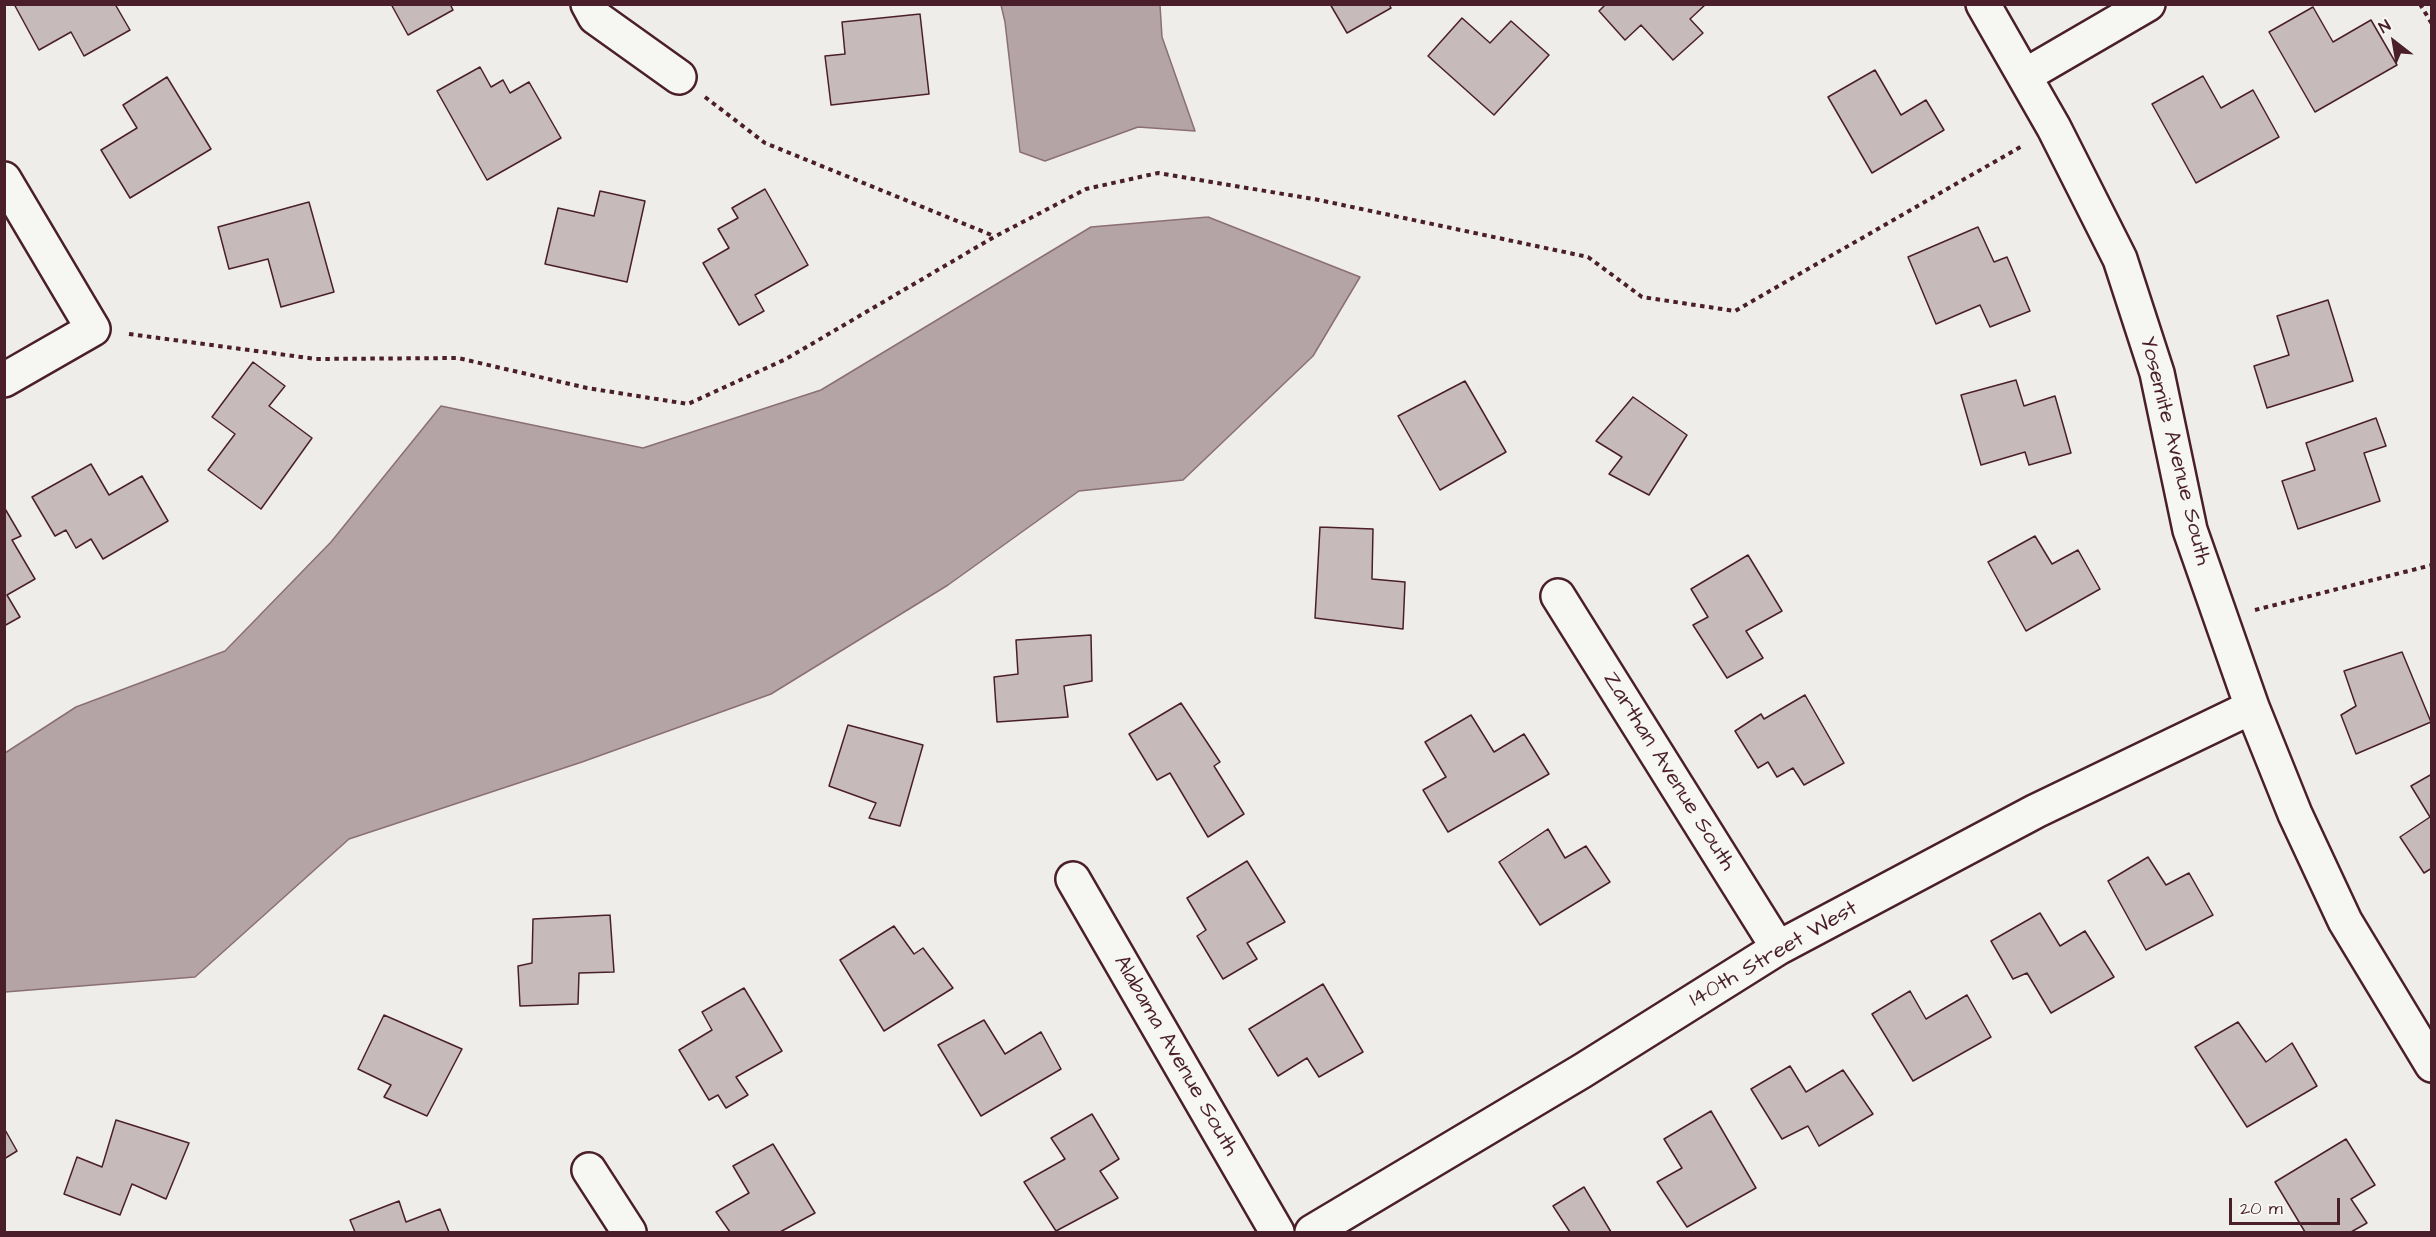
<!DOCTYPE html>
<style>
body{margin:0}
#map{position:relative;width:2436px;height:1237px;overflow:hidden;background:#efedea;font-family:"Architects Daughter",sans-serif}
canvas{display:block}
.frame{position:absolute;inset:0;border:6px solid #4a1f2b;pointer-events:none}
.north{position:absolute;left:2364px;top:12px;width:60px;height:60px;-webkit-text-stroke:4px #f6f6f2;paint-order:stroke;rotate:329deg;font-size:16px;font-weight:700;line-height:24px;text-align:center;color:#4a1f2b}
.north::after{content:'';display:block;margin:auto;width:21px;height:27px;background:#4a1f2b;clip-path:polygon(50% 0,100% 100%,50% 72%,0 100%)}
.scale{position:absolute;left:2229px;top:1198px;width:111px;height:27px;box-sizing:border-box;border:3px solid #4a1f2b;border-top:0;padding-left:8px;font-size:18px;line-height:21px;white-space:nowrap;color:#4a1f2b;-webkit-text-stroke:4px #f6f6f2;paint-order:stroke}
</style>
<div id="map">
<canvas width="2436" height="1237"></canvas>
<div class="frame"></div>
<div class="north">N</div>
<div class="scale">20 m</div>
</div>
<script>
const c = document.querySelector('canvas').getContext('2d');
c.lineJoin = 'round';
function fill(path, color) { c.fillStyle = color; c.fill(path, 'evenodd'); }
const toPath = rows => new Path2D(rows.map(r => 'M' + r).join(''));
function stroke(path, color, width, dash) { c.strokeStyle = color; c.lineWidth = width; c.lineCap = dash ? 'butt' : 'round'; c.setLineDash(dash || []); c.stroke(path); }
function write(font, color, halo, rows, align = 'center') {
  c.font = font + ' "Architects Daughter",sans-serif'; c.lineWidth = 4.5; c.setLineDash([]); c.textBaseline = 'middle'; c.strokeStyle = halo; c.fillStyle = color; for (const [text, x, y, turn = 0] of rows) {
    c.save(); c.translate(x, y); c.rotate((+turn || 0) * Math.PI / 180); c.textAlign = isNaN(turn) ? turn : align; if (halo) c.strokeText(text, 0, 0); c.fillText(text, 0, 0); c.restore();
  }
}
const water = toPath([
 [1001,5,1160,5,1162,37,1195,131,1138,127,1045,161,1020,152,1005,22,1001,5],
 [1208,217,1360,277,1313,356,1183,480,1079,491,948,585,771,694,582,762,349,839,195,977,5,992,5,753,76,707,225,651,331,542,441,406,643,448,821,390,1091,227,1208,217]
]);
fill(water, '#b4a4a5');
stroke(water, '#8a6f74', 1.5);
const building = toPath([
 [14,4,115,4,130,30,84,56,71,32,39,50,14,4],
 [391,4,450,4,453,10,408,35,391,4],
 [1330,4,1389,4,1391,8,1347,33,1330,4],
 [1606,4,1706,4,1690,19,1703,33,1673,60,1641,25,1625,40,1599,11,1606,4],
 [2313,7,2333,42,2371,20,2397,65,2315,112,2269,32,2313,7],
 [920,14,929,94,831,105,825,56,845,54,842,22,920,14],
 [1462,18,1490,43,1511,21,1549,55,1494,115,1428,56,1462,18],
 [480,67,491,87,503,80,510,93,529,82,561,138,487,180,437,91,480,67],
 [1875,70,1901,115,1926,100,1944,130,1872,173,1828,97,1875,70],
 [2203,76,2221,108,2253,90,2279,137,2196,183,2152,104,2203,76],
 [167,77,211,149,130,198,101,150,137,128,123,105,167,77],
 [765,189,808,265,755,295,764,311,739,325,703,263,729,248,718,229,738,218,732,208,765,189],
 [600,191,645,201,627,282,545,264,558,208,594,216,600,191],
 [309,202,334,292,281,307,268,259,229,269,218,227,309,202],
 [1978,227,1994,262,2007,257,2030,311,1990,327,1980,305,1936,324,1908,257,1978,227],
 [2328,300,2353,381,2267,408,2254,366,2289,355,2277,316,2328,300],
 [253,362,285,386,269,406,312,438,261,509,208,470,235,434,212,417,253,362],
 [2016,380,2024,406,2055,396,2071,453,2029,465,2025,452,1981,465,1961,395,2016,380],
 [1465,381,1506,452,1440,490,1398,416,1465,381],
 [1633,397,1687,435,1649,495,1609,474,1622,457,1596,441,1633,397],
 [2376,418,2386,446,2364,453,2380,501,2298,529,2282,481,2315,470,2306,443,2376,418],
 [91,464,109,495,142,476,168,521,103,559,91,539,76,548,66,530,55,536,32,497,91,464],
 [4,507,21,536,12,540,35,579,7,595,20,617,4,626,4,507],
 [1320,527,1373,529,1372,579,1405,582,1403,629,1315,618,1320,527],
 [2035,536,2052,564,2078,550,2100,589,2026,631,1988,562,2035,536],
 [1748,555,1782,611,1746,631,1763,658,1727,678,1693,625,1708,617,1691,589,1748,555],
 [1091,635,1092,681,1064,686,1068,717,997,722,994,677,1018,674,1016,640,1091,635],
 [2402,652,2431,722,2356,754,2341,715,2356,706,2344,671,2402,652],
 [1805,695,1844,763,1804,785,1793,768,1777,777,1768,762,1758,768,1735,731,1761,714,1764,719,1805,695],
 [1181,703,1220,762,1214,766,1244,814,1208,837,1170,773,1157,780,1129,734,1181,703],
 [1471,715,1494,752,1524,734,1549,774,1448,832,1423,790,1446,777,1425,742,1471,715],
 [848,725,923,745,900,826,869,818,876,803,829,786,848,725],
 [2432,774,2432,868,2424,873,2400,837,2430,817,2411,786,2432,774],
 [1548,829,1565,858,1586,846,1610,882,1540,925,1499,862,1548,829],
 [2148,857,2166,885,2189,873,2213,915,2146,950,2108,881,2148,857],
 [1247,861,1285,922,1247,943,1257,959,1223,979,1197,936,1206,930,1187,898,1247,861],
 [2040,913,2060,946,2085,931,2114,977,2051,1013,2027,973,2013,979,1991,941,2040,913],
 [610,915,614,972,579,973,578,1004,520,1006,518,966,532,963,533,919,610,915],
 [894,926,914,954,923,948,953,988,884,1031,840,960,894,926],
 [1323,984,1363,1052,1319,1077,1307,1058,1278,1076,1249,1029,1323,984],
 [744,988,782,1051,736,1077,748,1095,726,1108,718,1095,709,1100,679,1050,712,1030,702,1012,744,988],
 [1910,991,1926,1019,1967,995,1991,1037,1913,1081,1872,1014,1910,991],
 [384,1015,462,1049,427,1116,384,1097,391,1085,358,1069,384,1015],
 [984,1020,1005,1054,1041,1032,1061,1069,981,1116,938,1045,984,1020],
 [2238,1022,2266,1062,2292,1043,2317,1086,2247,1127,2195,1047,2238,1022],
 [1790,1066,1806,1092,1843,1070,1873,1114,1819,1146,1808,1126,1782,1139,1751,1089,1790,1066],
 [1711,1111,1756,1188,1687,1227,1657,1182,1682,1168,1664,1139,1711,1111],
 [1092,1114,1119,1159,1100,1171,1118,1198,1056,1231,1024,1182,1065,1159,1051,1138,1092,1114],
 [116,1120,189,1143,166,1199,132,1184,120,1215,64,1194,77,1157,102,1167,116,1120],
 [4,1128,17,1151,4,1159,4,1128],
 [2346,1139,2375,1185,2351,1199,2367,1223,2351,1232,2305,1232,2275,1182,2346,1139],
 [773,1144,815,1213,780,1232,730,1232,716,1212,749,1193,733,1166,773,1144],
 [1584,1187,1611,1232,1570,1232,1553,1206,1584,1187],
 [399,1201,406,1222,440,1209,449,1232,355,1232,350,1220,399,1201]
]);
fill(building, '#c6babb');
stroke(building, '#4a1f2b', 1.5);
const minor = toPath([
 [588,4,595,17,679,77],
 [1983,4,2054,128,2120,259,2157,373,2190,530,2252,707,2295,814,2345,921,2432,1065],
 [2026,75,2148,4],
 [4,179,93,329,4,380],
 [1558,596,1778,948],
 [1073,879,1277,1232],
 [589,1170,629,1232],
 [1312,1232,1582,1071,1778,948,2036,811,2252,707]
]);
stroke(minor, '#4a1f2b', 38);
stroke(toPath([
 [2420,4,2432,24],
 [705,97,765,143,994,236],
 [129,334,316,359,458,358,587,388,688,404,786,359,994,237,1086,189,1158,173,1319,200,1588,257,1642,297,1735,311,2022,146],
 [2255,610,2432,565]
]), '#4a1f2b', 4, [4.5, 4.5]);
stroke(minor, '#f6f6f2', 33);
write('22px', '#4a1f2b', '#f6f6f2', [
 ["Yosemite Avenue South",2174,451,76],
 ["Zarthan Avenue South",1668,772,58],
 ["140th Street West",1774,955,-30],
 ["Alabama Avenue South",1175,1056,60]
]);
</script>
